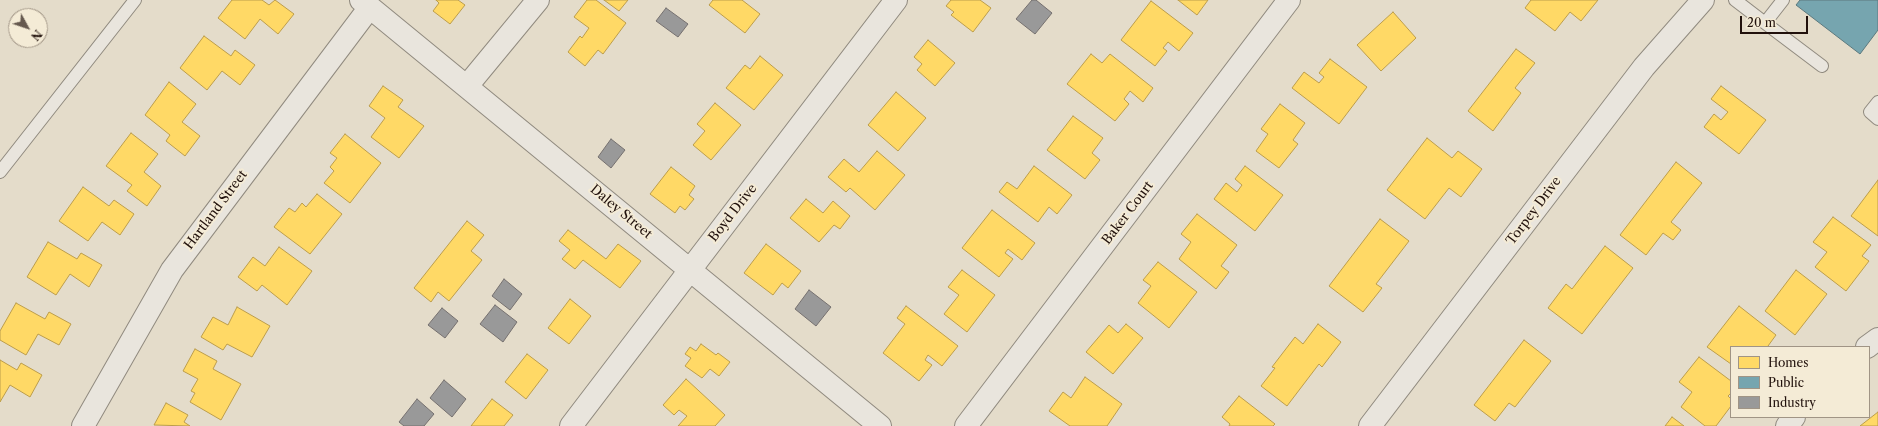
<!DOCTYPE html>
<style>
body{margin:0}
#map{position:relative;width:1878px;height:426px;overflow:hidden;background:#e4dcca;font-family:"Libre Caslon Text",serif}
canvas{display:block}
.legend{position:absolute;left:1730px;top:346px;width:140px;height:72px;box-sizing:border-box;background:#f4ebd6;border:1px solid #a09485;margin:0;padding:5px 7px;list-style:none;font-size:12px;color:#21110c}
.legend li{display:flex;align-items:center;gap:8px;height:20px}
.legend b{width:20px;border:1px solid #a09485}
.north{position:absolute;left:8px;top:8px;width:40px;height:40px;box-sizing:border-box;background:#f4ebd6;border:1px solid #a09485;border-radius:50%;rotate:130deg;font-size:11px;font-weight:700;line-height:16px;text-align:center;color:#21110c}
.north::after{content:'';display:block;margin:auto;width:14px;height:18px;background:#65584e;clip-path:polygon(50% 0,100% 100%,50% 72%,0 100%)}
.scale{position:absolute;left:1740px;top:16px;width:68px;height:18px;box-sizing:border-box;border:2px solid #21110c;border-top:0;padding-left:5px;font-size:12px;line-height:14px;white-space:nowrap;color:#21110c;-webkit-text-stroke:3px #f4ebd6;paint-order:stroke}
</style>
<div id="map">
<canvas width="1878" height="426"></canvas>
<ul class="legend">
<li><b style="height:11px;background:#ffd966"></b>Homes</li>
<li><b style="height:11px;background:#76a5af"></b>Public</li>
<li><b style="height:11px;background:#999"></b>Industry</li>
</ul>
<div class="north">N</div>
<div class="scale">20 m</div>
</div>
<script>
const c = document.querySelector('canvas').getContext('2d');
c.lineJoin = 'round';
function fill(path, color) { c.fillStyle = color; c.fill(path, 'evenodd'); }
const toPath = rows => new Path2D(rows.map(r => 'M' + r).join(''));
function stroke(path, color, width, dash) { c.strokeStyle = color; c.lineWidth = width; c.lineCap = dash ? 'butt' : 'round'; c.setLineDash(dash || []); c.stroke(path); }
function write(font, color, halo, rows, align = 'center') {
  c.font = font + ' "Libre Caslon Text",serif'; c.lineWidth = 4; c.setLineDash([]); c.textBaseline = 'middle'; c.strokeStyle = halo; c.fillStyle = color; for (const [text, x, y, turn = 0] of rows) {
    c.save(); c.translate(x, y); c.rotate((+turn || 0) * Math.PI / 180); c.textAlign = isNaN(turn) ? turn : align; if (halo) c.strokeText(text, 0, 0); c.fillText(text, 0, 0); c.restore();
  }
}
const homes = toPath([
 [232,0,262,0,269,5,275,0,294,14,278,34,260,19,245,39,218,18,232,0],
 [436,0,458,0,465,5,450,24,433,11,439,3,436,0],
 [587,0,596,0,626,23,603,54,598,50,585,66,568,52,580,36,582,38,589,28,574,17,587,0],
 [604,0,628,0,619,11,604,0],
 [713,0,742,0,760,14,745,33,709,5,713,0],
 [951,0,980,0,991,8,973,32,951,15,954,12,946,6,951,0],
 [1178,0,1208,0,1197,15,1178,0],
 [1531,0,1598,0,1581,21,1570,12,1555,31,1525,8,1531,0],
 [1151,1,1193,33,1179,51,1168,42,1163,48,1167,51,1155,66,1121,40,1151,1],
 [1393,12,1416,38,1381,71,1357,45,1393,12],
 [204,36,231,56,235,50,255,65,240,85,222,71,207,90,180,68,204,36],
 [928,40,955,63,935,86,917,70,922,64,914,57,928,40],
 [1516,49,1535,63,1515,88,1521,93,1493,131,1468,111,1516,49],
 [1091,54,1102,63,1110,54,1153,88,1143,102,1130,91,1124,99,1129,104,1115,121,1067,84,1091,54],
 [760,56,783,75,754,110,726,88,745,65,750,69,760,56],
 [1330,59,1367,87,1339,124,1292,88,1304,72,1319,83,1324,77,1319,73,1330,59],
 [169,82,196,104,182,122,200,136,185,156,166,141,170,135,145,115,169,82],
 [383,86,403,100,398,107,424,126,399,158,371,137,385,118,369,106,383,86],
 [1721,86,1766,120,1739,154,1704,127,1714,114,1721,120,1728,112,1711,99,1721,86],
 [896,92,926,118,898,151,868,125,896,92],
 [715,103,741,125,711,160,693,145,705,131,697,124,715,103],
 [1280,104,1305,123,1293,140,1298,144,1279,168,1256,151,1268,134,1261,129,1280,104],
 [1073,116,1103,138,1092,153,1100,160,1085,179,1047,150,1073,116],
 [131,133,158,154,144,172,161,186,147,206,127,191,132,185,106,166,131,133],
 [345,134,381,163,350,203,324,183,334,171,330,167,337,158,330,153,345,134],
 [1427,138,1452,158,1458,151,1482,169,1461,197,1449,188,1425,219,1387,190,1427,138],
 [877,151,905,175,875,210,850,188,846,192,828,177,844,159,859,172,877,151],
 [1676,162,1702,183,1671,222,1681,230,1673,240,1663,233,1646,255,1620,235,1676,162],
 [1034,166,1072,195,1057,214,1049,207,1038,222,999,192,1007,182,1017,189,1034,166],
 [1245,166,1283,195,1255,231,1214,199,1226,183,1237,192,1242,185,1235,179,1245,166],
 [671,167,695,186,689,195,694,199,685,210,680,206,675,213,650,194,671,167],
 [1878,180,1878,236,1851,216,1878,180],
 [83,187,109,206,114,200,134,214,120,235,102,222,88,241,59,221,83,187],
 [317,194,342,214,310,254,274,227,289,208,295,212,302,203,306,207,317,194],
 [806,199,823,213,833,201,850,216,840,229,834,225,819,242,790,218,806,199],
 [992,210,1035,243,1022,260,1008,249,1005,253,1013,259,999,277,962,248,992,210],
 [1197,214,1237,245,1221,266,1229,272,1216,289,1179,259,1191,242,1181,234,1197,214],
 [1833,217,1871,245,1862,256,1869,261,1846,291,1815,267,1827,252,1813,242,1833,217],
 [1380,219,1409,241,1376,284,1382,288,1363,312,1329,286,1380,219],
 [467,221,484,235,471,251,482,260,449,301,438,292,431,302,414,288,467,221],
 [568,230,606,259,618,244,641,261,620,288,583,260,575,269,562,259,570,250,559,241,568,230],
 [48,242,77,259,81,253,102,265,89,287,70,274,56,295,27,277,48,242],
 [766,244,801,271,788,288,782,283,773,295,744,273,766,244],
 [1605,246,1633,268,1582,334,1548,308,1566,284,1572,289,1605,246],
 [279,247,312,271,287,305,262,285,257,291,238,277,253,257,265,266,279,247],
 [1158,262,1197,292,1169,328,1138,303,1151,286,1143,280,1158,262],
 [962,270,995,295,967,332,944,314,959,295,948,287,962,270],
 [1796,270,1827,294,1795,335,1765,311,1796,270],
 [570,299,591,316,569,344,548,328,570,299],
 [16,303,45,319,49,312,71,324,59,345,38,334,26,355,0,340,0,331,16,303],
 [906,306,958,346,942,366,928,355,925,360,932,365,919,381,883,353,905,324,897,318,906,306],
 [1739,306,1776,335,1768,346,1770,347,1731,347,1731,364,1707,347,1739,306],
 [237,307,270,326,252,357,227,344,223,350,201,337,213,317,228,325,237,307],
 [1126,324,1143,338,1113,374,1086,352,1109,325,1118,333,1126,324],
 [1318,324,1341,342,1322,367,1319,364,1287,406,1261,386,1275,368,1272,367,1295,337,1303,344,1318,324],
 [1524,340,1551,361,1515,407,1509,403,1495,421,1474,405,1524,340],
 [701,344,716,355,718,353,730,362,719,376,710,369,702,378,685,366,691,358,685,354,690,347,696,351,701,344],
 [195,349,217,361,213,369,241,384,221,420,190,402,195,393,191,391,198,379,183,371,195,349],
 [527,354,548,370,526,399,505,382,527,354],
 [1699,357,1731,381,1731,393,1728,396,1731,399,1731,406,1716,426,1705,426,1681,407,1692,392,1679,382,1699,357],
 [0,360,17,370,21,363,42,375,30,397,10,385,0,402,0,360],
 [1085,377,1122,404,1107,426,1070,426,1049,411,1063,392,1071,398,1085,377],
 [686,379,725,415,715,426,678,426,687,416,679,410,674,415,663,405,686,379],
 [1239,396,1275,424,1273,426,1229,426,1230,424,1222,417,1239,396],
 [492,399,513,415,504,426,471,426,492,399],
 [166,403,188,415,184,422,190,426,154,425,166,403],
 [1878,412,1878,426,1860,426,1878,412],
 [1672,417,1684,426,1665,426,1672,417]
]);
fill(homes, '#ffd966');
stroke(homes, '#bc9d4b', 1);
const public = toPath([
 [1800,0,1878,0,1878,30,1860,54,1796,5,1800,0]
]);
fill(public, '#76a5af');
stroke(public, '#5c797e', 1);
const industry = toPath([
 [1032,0,1036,0,1052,13,1035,34,1016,19,1032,0],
 [666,8,688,24,678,37,656,21,666,8],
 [611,139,625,150,611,168,598,157,611,139],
 [504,279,522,294,510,310,492,296,504,279],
 [809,290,831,307,816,326,795,309,809,290],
 [495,305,517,322,503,342,480,324,495,305],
 [442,308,458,321,445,338,428,325,442,308],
 [444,380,466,399,452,417,430,398,444,380],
 [417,399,434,414,424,426,404,426,399,422,417,399]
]);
fill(industry, '#999');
stroke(industry, '#75706f', 1);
const service = toPath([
 [1735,0,1765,23,1783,0],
 [1765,23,1822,66],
 [1878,102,1870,112,1878,119],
 [0,172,135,0]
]);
const minor = toPath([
 [361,0,880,426],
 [467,86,538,0],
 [1867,347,1878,339],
 [83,426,172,270,370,7],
 [571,426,896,0],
 [966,426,1289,0],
 [1370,426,1644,67,1703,0],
 [1787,426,1794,417]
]);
stroke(service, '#908a7f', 14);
stroke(minor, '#908a7f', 24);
stroke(service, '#e9e5dd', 12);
stroke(minor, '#e9e5dd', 22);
write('13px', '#21110c', '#f4ebd6', [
 ["Hartland Street",216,210,-53],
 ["Torpey Drive",1534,211,-53],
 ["Daley Street",621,212,40],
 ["Boyd Drive",733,213,-52],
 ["Baker Court",1128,213,-53]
]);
</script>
